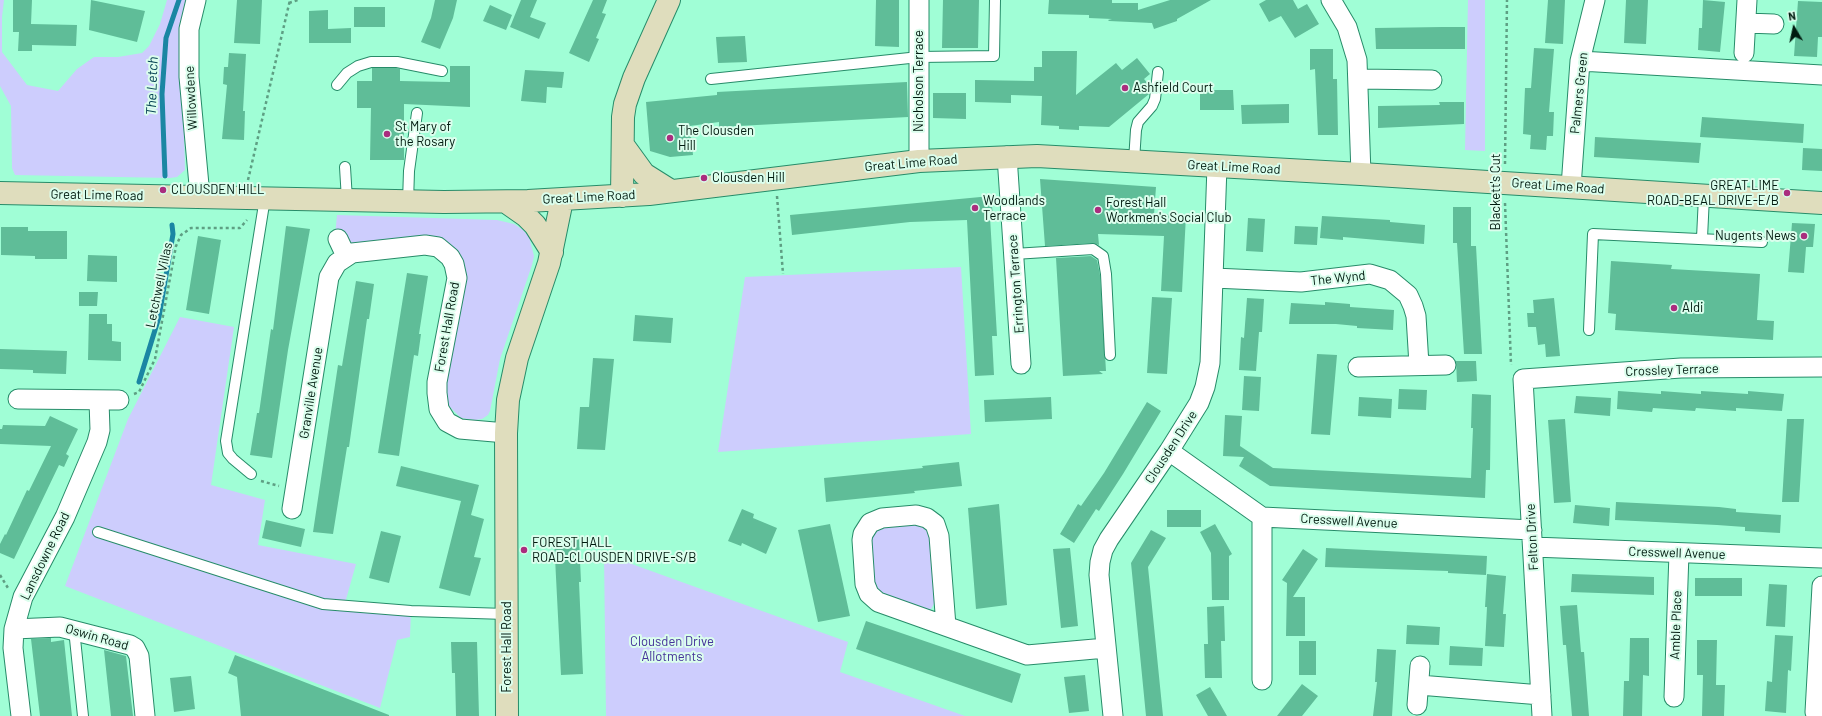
<!DOCTYPE html>
<style>
body{margin:0}
#map{position:relative;width:1822px;height:716px;overflow:hidden;background:#a0fed6;font-family:Barlow,sans-serif}
canvas{display:block}
.north{position:absolute;left:1774px;top:8px;width:40px;height:40px;-webkit-text-stroke:3px #dbfeed;paint-order:stroke;rotate:351deg;font-size:11px;font-weight:700;line-height:16px;text-align:center;color:#001a0f}
.north::after{content:'';display:block;margin:auto;width:14px;height:18px;background:#001a0f;clip-path:polygon(50% 0,100% 100%,50% 72%,0 100%)}
</style>
<div id="map">
<canvas width="1822" height="716"></canvas>
<div class="north">N</div>
</div>
<script>
const c = document.querySelector('canvas').getContext('2d');
c.lineJoin = 'round';
function fill(path, color) { c.fillStyle = color; c.fill(path, 'evenodd'); }
const toPath = rows => new Path2D(rows.map(r => 'M' + r).join(''));
function stroke(path, color, width, dash) { c.strokeStyle = color; c.lineWidth = width; c.lineCap = dash ? 'butt' : 'round'; c.setLineDash(dash || []); c.stroke(path); }
function write(font, color, halo, rows, align = 'center') {
  c.font = font + ' Barlow,sans-serif'; c.lineWidth = 4; c.setLineDash([]); c.textBaseline = 'middle'; c.strokeStyle = halo; c.fillStyle = color; for (const [text, x, y, turn = 0] of rows) {
    c.save(); c.translate(x, y); c.rotate((+turn || 0) * Math.PI / 180); c.textAlign = isNaN(turn) ? turn : align; if (halo) c.strokeText(text, 0, 0); c.fillText(text, 0, 0); c.restore();
  }
}
fill(toPath([
 [0,0,4,0,2,17,2,52,27,85,58,91,77,69,94,57,118,57,142,53,149,46,160,24,167,0,189,0,182,53,185,170,177,177,170,178,15,175,12,168,11,106,0,86],
 [1468,0,1485,0,1485,151,1465,150],
 [337,215,497,220,514,224,523,230,529,237,534,256,532,265,500,359,490,411,488,415,482,419,475,420,461,418,449,406,445,397,444,388,460,257,350,245,335,236],
 [961,267,971,434,718,452,745,277],
 [180,317,234,327,211,485,265,500,258,545,356,564,345,603,411,611,410,637,397,640,380,708,65,586,128,419],
 [916,522,930,529,936,600,931,609,926,611,875,591,870,535,878,526],
 [604,554,848,642,840,672,965,716,606,716]
]), '#cdcdfd');
stroke(toPath([
 [165,176,162,94,166,38,179,0],
 [139,382,159,317,173,234,172,225]
]), '#1a86a3', 5);
fill(toPath([
 [13,0,32,0,31,24,77,25,76,46,32,45,32,51,18,51,19,32,13,32],
 [91,0,145,11,137,42,89,30],
 [237,0,262,0,260,44,234,43],
 [435,0,457,0,453,18,440,49,421,42,431,18],
 [521,0,537,0,530,17,546,23,539,39,510,27],
 [593,0,607,0,602,13,606,14,596,38,599,39,589,62,569,53],
 [876,0,899,0,899,47,875,46],
 [943,0,979,0,978,48,942,48],
 [1049,0,1112,0,1112,3,1138,3,1138,10,1170,0,1211,0,1177,19,1177,21,1154,29,1152,23,1109,21,1108,20,1112,19,1089,18,1089,15,1048,14],
 [1266,0,1293,0,1298,9,1307,4,1319,24,1295,38,1281,16,1269,22,1259,4],
 [1548,0,1565,0,1563,44,1545,43],
 [1626,0,1648,0,1646,44,1624,43],
 [1703,0,1725,2,1720,52,1698,50,1699,28,1702,28],
 [1798,1,1822,2,1822,37,1818,37,1817,57,1794,56],
 [490,5,512,15,506,30,483,21],
 [354,7,385,7,385,27,354,27],
 [328,10,328,29,351,28,351,43,309,43,309,11],
 [1442,27,1465,27,1465,49,1376,49,1375,28],
 [745,36,747,62,718,63,716,37],
 [1534,48,1554,49,1549,112,1554,112,1553,136,1547,136,1546,150,1530,149,1531,135,1523,134,1525,88,1531,88],
 [1310,49,1333,49,1333,79,1337,79,1338,135,1318,135,1315,69,1310,70],
 [1042,51,1077,51,1076,95,1116,63,1122,70,1137,58,1150,74,1144,79,1150,86,1149,94,1109,127,1079,126,1079,130,1059,129,1059,126,1041,125,1042,96,1011,95,1011,103,975,102,975,80,1034,81,1034,67,1042,67],
 [229,53,246,54,243,111,245,111,244,140,222,139,227,85,223,84,224,67,228,67],
 [450,66,470,66,470,107,404,104,404,160,370,160,371,108,357,108,357,81,372,81,372,68,396,68,400,69,400,81,450,82],
 [525,70,564,72,562,88,547,87,546,103,521,101],
 [907,82,908,117,719,127,719,122,690,126,693,155,670,157,650,151,646,102,717,95,717,92],
 [1200,90,1233,90,1234,110,1200,110],
 [933,93,966,93,966,119,933,118],
 [1439,102,1464,102,1464,124,1378,128,1378,106,1440,105],
 [1289,104,1289,123,1242,124,1241,105],
 [1702,117,1804,124,1803,143,1700,137],
 [1595,137,1701,143,1699,163,1594,157],
 [1803,148,1822,149,1822,171,1802,170],
 [1040,179,1156,187,1154,214,1186,215,1182,292,1161,291,1164,236,1098,234,1099,245,1093,243,1045,246],
 [991,196,993,216,990,217,997,336,992,336,994,375,975,376,967,220,910,222,792,235,790,215],
 [1453,207,1471,207,1471,246,1476,246,1482,354,1464,354,1457,243,1453,243],
 [1322,216,1390,220,1390,222,1425,225,1424,244,1343,237,1343,240,1320,238],
 [1248,218,1265,219,1263,252,1246,251],
 [1792,223,1815,224,1813,247,1806,247,1804,273,1788,272],
 [286,226,310,229,288,350,272,458,250,455,257,413,259,413,271,329,273,330],
 [1295,226,1318,227,1317,245,1294,244],
 [1,227,28,227,28,231,67,231,67,259,35,259,35,256,1,255],
 [198,236,221,240,209,314,186,310],
 [88,255,117,256,117,282,87,281],
 [1091,256,1097,260,1100,275,1106,371,1099,371,1103,374,1063,376,1056,258],
 [1611,261,1672,265,1671,269,1760,274,1757,320,1774,321,1773,340,1615,330,1616,314,1608,313],
 [407,273,428,276,419,334,421,334,418,356,414,355,399,456,378,453],
 [356,281,374,284,369,319,367,319,349,447,347,447,333,534,313,532,338,365,342,366],
 [79,292,98,292,97,306,79,306],
 [1152,297,1172,298,1167,374,1147,373],
 [1247,298,1264,299,1262,332,1259,332,1256,371,1239,370,1241,337,1244,338],
 [1554,298,1560,356,1546,357,1545,344,1538,345,1536,327,1528,327,1527,313,1534,313,1533,300],
 [1325,302,1350,304,1350,307,1394,310,1393,330,1357,328,1357,326,1336,324,1289,324,1291,303,1325,305],
 [89,314,107,314,107,324,112,324,112,341,121,342,121,361,88,360],
 [635,315,673,318,671,343,633,341],
 [0,349,67,351,66,374,33,373,33,370,0,369],
 [1317,354,1337,355,1330,435,1311,434],
 [593,358,614,359,605,450,577,449,580,407,589,407],
 [1456,361,1476,361,1477,381,1457,382],
 [1244,376,1261,377,1259,411,1242,410],
 [1399,389,1427,390,1426,410,1398,409],
 [1618,391,1661,394,1661,391,1701,394,1701,391,1748,394,1748,391,1784,394,1782,411,1736,408,1736,411,1696,408,1695,411,1653,408,1652,412,1617,409],
 [1472,394,1491,395,1490,470,1486,470,1485,498,1270,486,1239,466,1244,457,1223,456,1225,415,1242,416,1240,446,1273,468,1471,478,1473,428,1471,428],
 [1576,396,1611,398,1610,416,1574,413],
 [1051,397,1052,419,985,422,984,400],
 [1359,397,1392,399,1391,418,1358,416],
 [1147,402,1161,411,1123,474,1099,511,1096,509,1074,543,1060,534,1078,504,1081,506,1104,473],
 [50,416,78,429,66,454,69,456,64,467,59,465,14,559,0,553,0,544,5,534,6,535,27,490,29,491,51,446,0,444,0,429,2,429,3,425,45,426],
 [1565,419,1571,502,1554,503,1548,420],
 [1787,419,1804,419,1799,502,1782,502],
 [959,462,962,486,914,491,915,493,826,502,824,478,923,468,922,466],
 [401,466,479,485,471,515,484,519,474,557,481,558,470,596,439,588,461,501,396,486],
 [1616,502,1719,507,1736,509,1736,512,1781,515,1780,533,1745,531,1745,527,1717,525,1615,520],
 [999,504,1007,605,976,609,968,508],
 [1575,505,1610,508,1609,526,1573,523],
 [742,509,754,514,753,518,777,528,766,554,742,543,741,546,728,541],
 [1167,510,1201,510,1201,527,1167,527],
 [266,520,305,529,301,547,262,538],
 [830,524,850,616,818,622,798,530],
 [1215,524,1232,554,1229,556,1229,600,1212,600,1211,553,1200,532],
 [1151,530,1166,538,1148,567,1163,716,1146,716,1131,563],
 [381,531,401,536,389,583,369,578],
 [554,538,579,538,581,582,579,582,583,674,561,675],
 [1070,548,1078,626,1061,628,1053,549],
 [1326,548,1487,556,1486,575,1448,573,1448,571,1325,567],
 [1303,549,1318,559,1293,597,1305,597,1305,636,1286,636,1287,583,1282,580],
 [1487,574,1506,576,1503,614,1506,614,1504,647,1485,646,1487,607,1485,607],
 [1572,574,1654,577,1654,595,1571,592],
 [1695,578,1742,578,1742,596,1695,596],
 [1769,584,1787,585,1785,627,1766,626],
 [1577,605,1581,652,1584,652,1589,716,1572,716,1566,645,1563,645,1560,606],
 [1224,606,1225,641,1221,641,1222,678,1205,678,1204,644,1208,644,1207,607],
 [866,621,1021,674,1012,703,856,649],
 [1407,625,1440,627,1439,645,1406,644],
 [1775,635,1793,636,1791,671,1788,670,1786,713,1765,711,1767,681,1772,682],
 [51,638,51,642,64,640,72,716,40,716,31,639],
 [1630,638,1649,638,1649,676,1643,675,1642,716,1623,716,1624,681,1629,681],
 [1697,640,1717,640,1716,685,1725,685,1724,716,1702,716,1703,675,1697,675],
 [1299,641,1316,641,1316,675,1299,675],
 [451,642,477,642,479,716,456,716,455,673,452,673],
 [1450,646,1483,648,1482,666,1449,665],
 [1377,649,1396,650,1392,716,1373,716,1377,682,1375,682],
 [104,650,126,656,133,716,111,716],
 [235,655,389,715,389,716,241,716,237,677,228,673],
 [1085,675,1089,711,1069,713,1064,677],
 [191,676,195,709,174,712,170,678],
 [1302,684,1318,696,1302,716,1277,716],
 [1210,687,1219,702,1227,716,1208,716,1196,695]
]), '#5fbd98');
const service = toPath([
 [711,79,919,57,994,56,995,0],
 [337,85,347,73,358,66,371,62,397,62,442,71],
 [1134,161,1136,130,1138,122,1152,106,1155,99,1158,72],
 [345,167,347,200],
 [408,202,409,171,417,113],
 [1702,238,1704,196],
 [1014,254,1093,249,1103,256,1106,274,1110,355],
 [1589,330,1593,234,1762,242],
 [251,474,233,459,228,453,226,441,265,198],
 [98,532,323,604,411,611,506,614],
 [74,629,83,716]
]);
const minor = toPath([
 [196,0,189,29,189,77,200,196],
 [919,0,919,161],
 [1331,0,1347,27,1357,60,1361,174],
 [1746,23,1774,24],
 [1744,53,1747,0],
 [1580,61,1822,75],
 [1359,79,1432,80],
 [1007,156,1021,364],
 [1571,187,1580,61,1595,0],
 [338,239,346,256],
 [1214,278,1301,282,1370,274,1390,280,1408,295,1413,306,1416,316,1419,365],
 [1358,367,1446,365],
 [18,399,119,400],
 [1169,451,1262,517,1532,530],
 [292,509,329,277,337,263,352,253,425,245,438,247,450,257,454,264,457,278,437,382,437,393,439,409,447,422,460,429,506,433],
 [1533,547,1822,558],
 [946,626,939,536,935,524,927,518,916,515,882,518,870,523,863,534,862,540,865,584,869,594,878,602,1027,655,1106,648],
 [14,629,60,627,130,645,135,648,139,656,145,716],
 [1262,680,1262,517],
 [1419,685,1541,695],
 [1674,697,1679,553],
 [1417,705,1420,666],
 [21,716,13,648,14,629,23,597,65,517,97,442,100,430,99,401],
 [1113,716,1099,575,1100,562,1103,550,1109,539,1169,451,1199,403,1205,387,1210,363,1217,166],
 [1542,716,1523,379,1681,368,1822,367],
 [1817,716,1815,712,1822,586]
]);
const secondary = toPath([
 [623,145,644,174,671,191],
 [0,193,444,202,528,201,649,194,919,161,1037,156,1361,174,1822,203],
 [622,196,623,117,625,104,634,78,669,0],
 [506,202,526,216,535,225,552,252],
 [507,716,506,433,508,400,517,358,549,263,562,200]
]);
stroke(service, '#278c69', 12);
stroke(minor, '#278c69', 21);
stroke(secondary, '#278c69', 24);
stroke(toPath([
 [289,3,298,0],
 [1505,164,1507,0],
 [248,180,290,0],
 [777,196,783,274],
 [1505,203,1511,365],
 [134,394,139,392,155,359,176,246,181,235,191,228,240,228,247,220],
 [261,481,279,486],
 [0,575,8,588]
]), '#5e9f83', 2.5, [3, 3]);
stroke(service, '#fff', 10);
stroke(minor, '#fff', 19);
stroke(secondary, '#dfddbd', 22);
for (const [x, y, r, color] of [
 [1125,88,4,"#aa2d7e"],
 [387,134,4,"#aa2d7e"],
 [670,138,4,"#aa2d7e"],
 [704,178,4,"#aa2d7e"],
 [163,190,4,"#aa2d7e"],
 [1787,193,4,"#aa2d7e"],
 [975,208,4,"#aa2d7e"],
 [1098,210,4,"#aa2d7e"],
 [1804,236,4,"#aa2d7e"],
 [1674,308,4,"#aa2d7e"],
 [524,550,4,"#aa2d7e"]
]) { const dot = new Path2D(); dot.arc(x, y, r, 0, 2 * Math.PI); c.fillStyle = color; c.fill(dot); stroke(dot, '#dbfeed', 1.5); }
write('13px', '#001a0f', '#dbfeed', [
 ["Nicholson Terrace",919,81,-90],
 ["Palmers Green",1579,93,-84],
 ["Willowdene",191,98,-93],
 ["Great Lime Road",911,163,-5],
 ["Great Lime Road",1234,167,3],
 ["Great Lime Road",1558,186,4],
 ["Blackett's Cut",1496,192,-90],
 ["Great Lime Road",97,195,1],
 ["Great Lime Road",589,197,-3],
 ["The Wynd",1338,278,-6],
 ["Errington Terrace",1016,284,-94],
 ["Letchwell Villas",159,285,-78],
 ["Forest Hall Road",447,327,-80],
 ["Crossley Terrace",1672,370,-2],
 ["Granville Avenue",311,393,-81],
 ["Clousden Drive",1171,447,-57],
 ["Cresswell Avenue",1349,521,3],
 ["Felton Drive",1532,537,-93],
 ["Cresswell Avenue",1677,553,2],
 ["Lansdowne Road",45,556,-64],
 ["Amble Place",1676,625,-88],
 ["Oswin Road",97,637,16],
 ["Forest Hall Road",507,647,-90]
]);
write('13px', '#001a0f', '#dbfeed', [
 ["Ashfield Court",1133,88],
 ["St Mary of",395,127],
 ["the Rosary",395,142],
 ["The Clousden",678,131],
 ["Hill",678,146],
 ["Clousden Hill",712,178],
 ["GREAT LIME",1779,186,"right"],
 ["ROAD-BEAL DRIVE-E/B",1779,201,"right"],
 ["CLOUSDEN HILL",171,190],
 ["Woodlands",983,201],
 ["Terrace",983,216],
 ["Forest Hall",1106,203],
 ["Workmen's Social Club",1106,218],
 ["Nugents News",1796,236,"right"],
 ["Aldi",1682,308],
 ["FOREST HALL",532,543],
 ["ROAD-CLOUSDEN DRIVE-S/B",532,558]
], 'left');
write('13px', '#453299', '#dbfeed', [
 ["Clousden Drive",672,642],
 ["Allotments",672,657]
]);
write('italic 14px', '#064254', '#dbfeed', [
 ["The Letch",152,86,-88]
]);
</script>
